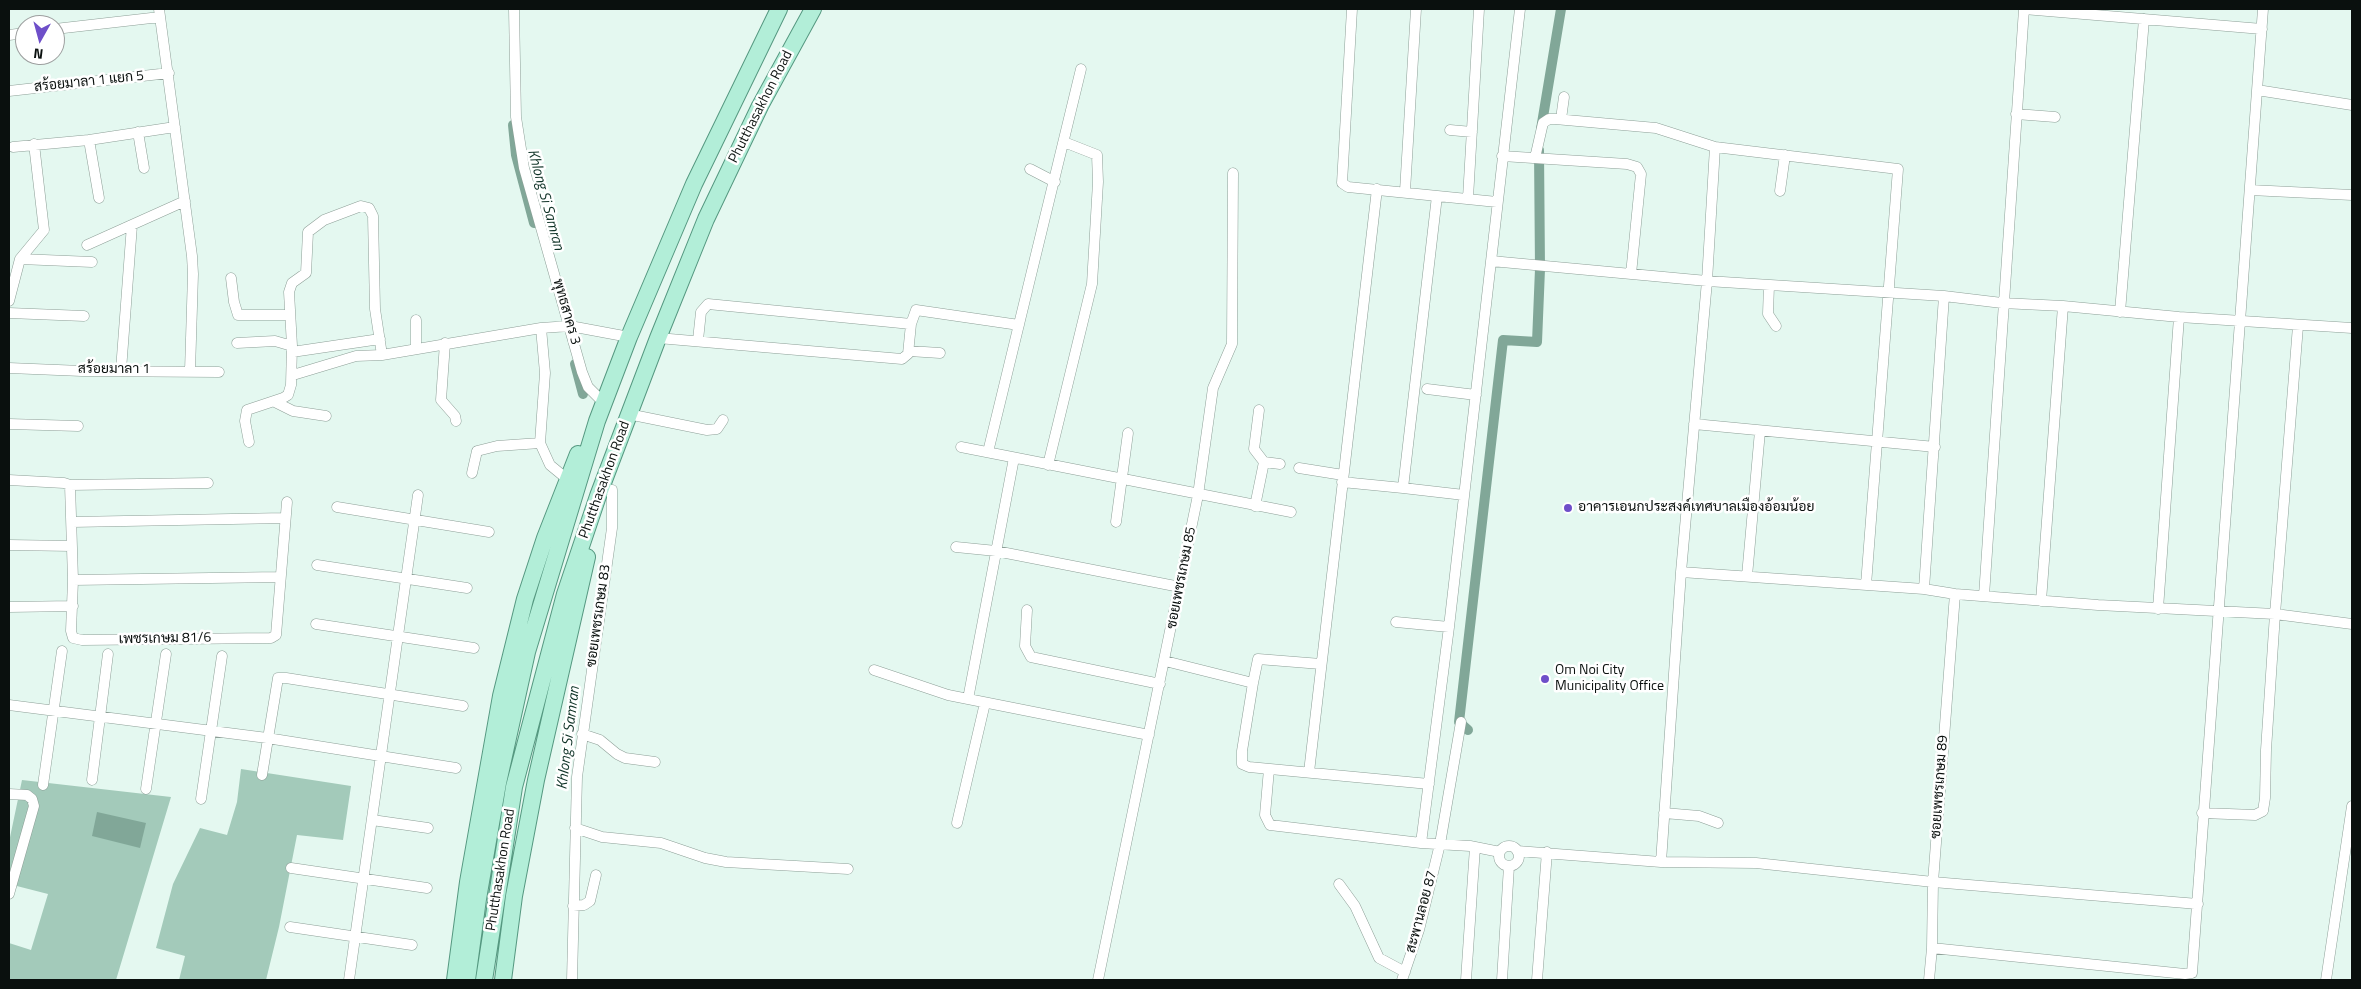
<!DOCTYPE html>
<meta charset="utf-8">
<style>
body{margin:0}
#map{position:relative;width:2361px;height:989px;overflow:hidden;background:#e4f8f0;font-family:"Titillium Web",sans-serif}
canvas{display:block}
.frame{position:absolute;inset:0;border:10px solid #0a100e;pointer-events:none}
.north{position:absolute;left:15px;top:15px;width:50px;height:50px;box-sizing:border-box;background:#fff;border:1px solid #9d9f9f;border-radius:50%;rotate:187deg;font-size:14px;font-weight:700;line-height:20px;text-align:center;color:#0a100e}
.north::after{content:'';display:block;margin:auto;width:18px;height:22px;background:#6e4fc9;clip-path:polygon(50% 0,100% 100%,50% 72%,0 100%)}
</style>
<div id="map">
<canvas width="2361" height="989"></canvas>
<div class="frame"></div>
<div class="north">N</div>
</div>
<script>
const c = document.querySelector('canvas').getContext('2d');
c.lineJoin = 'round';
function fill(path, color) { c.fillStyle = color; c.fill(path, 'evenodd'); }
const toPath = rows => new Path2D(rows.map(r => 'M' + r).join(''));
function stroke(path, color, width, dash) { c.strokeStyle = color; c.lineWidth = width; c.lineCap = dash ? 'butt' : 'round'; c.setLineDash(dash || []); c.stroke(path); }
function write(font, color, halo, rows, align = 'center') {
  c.font = font + ' "Titillium Web",Sarabun,sans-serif'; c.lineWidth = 5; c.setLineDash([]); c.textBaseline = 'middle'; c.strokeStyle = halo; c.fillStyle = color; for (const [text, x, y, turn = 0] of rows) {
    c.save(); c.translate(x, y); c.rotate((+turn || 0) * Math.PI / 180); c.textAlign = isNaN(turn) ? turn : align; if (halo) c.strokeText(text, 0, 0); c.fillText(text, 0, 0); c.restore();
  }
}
fill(toPath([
 [241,769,351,786,343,840,297,835,279,927,266,980,179,980,185,956,156,948,173,884,200,828,227,835,237,802],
 [22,780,171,797,116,980,9,980,9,943,31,950,48,894,9,884,9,842]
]), '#a3caba');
fill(toPath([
 [97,812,146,823,140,848,92,836]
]), '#81a798');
stroke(toPath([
 [513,125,516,155,534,223],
 [1541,129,1561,9],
 [575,364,583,394],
 [1468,730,1459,722,1503,340,1537,342,1540,269,1539,150]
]), '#81a798', 10);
const street = toPath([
 [159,9,192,256,193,274,190,371],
 [514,9,516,117,524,168,582,372,588,387,604,403],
 [1352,9,1342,183,1348,187,1497,202],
 [2024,9,2262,29],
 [55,29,160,17],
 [9,35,25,33],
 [2257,90,2352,105],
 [9,91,169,73],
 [2016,114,2055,117],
 [1561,119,1564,97],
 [1450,130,1472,132],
 [138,132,144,168],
 [89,140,99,198],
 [13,147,89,140,175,127],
 [1502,156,1627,164,1637,167,1641,174,1631,274],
 [1535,158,1543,123,1549,119,1555,119,1656,128,1715,147,1898,169,1866,585],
 [1030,169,1055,182],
 [2250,190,2352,195],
 [1405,191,1416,9],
 [1780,191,1785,155],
 [1468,198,1479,9],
 [87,245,185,201],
 [20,259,92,262],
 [1491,261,1707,281,1944,296,2002,303,2063,306,2179,317,2352,328],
 [231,278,234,302,238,315,289,315],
 [1769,285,1768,314,1776,326],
 [9,301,20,259,44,230,34,144],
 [2120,312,2144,19],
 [9,313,84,316],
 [541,328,545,373,540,443,550,465,567,479],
 [658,338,902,359,908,354,911,324,916,310,1019,325],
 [698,340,701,312,708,304,911,324],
 [237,343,275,341,292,346],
 [445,343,441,400,455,416,456,421],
 [416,348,416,320],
 [909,351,940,353],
 [292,352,380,339],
 [9,368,82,371,219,372],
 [121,370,132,225],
 [293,375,356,356,382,355,541,328,570,326,629,337],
 [1427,389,1476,395],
 [275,402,293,411,326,416],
 [1259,410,1254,449,1264,462,1280,464],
 [628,414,707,430,717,429,723,420],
 [9,424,78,426],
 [1694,424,1935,447],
 [249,442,245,421,247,410,283,398,288,395,291,385,292,346,289,292,292,283,306,273,308,232,324,220,361,206,369,208,373,216,375,309,382,355],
 [961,447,1291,512],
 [988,452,1081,69],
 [1048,465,1092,284,1098,182,1097,155,1064,142],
 [1299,468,1343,475],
 [472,473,477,451,497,446,540,443],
 [9,480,64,483,70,485,208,483],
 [1342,482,1403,488,1437,196],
 [70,485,73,580,71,631,73,638,82,640,271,638,276,635,287,502],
 [1403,488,1464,495],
 [1255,506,1264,462],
 [337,507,489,532],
 [72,522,285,518],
 [1116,522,1128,433],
 [9,545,72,546],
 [956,547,996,551,1180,587],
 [317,565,467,588],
 [1681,572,1924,589,1955,594,2098,605,2275,614,2352,624],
 [1747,576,1760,431],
 [73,580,280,577],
 [1924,589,1944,296],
 [1984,596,2024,9],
 [2041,601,2063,306],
 [9,607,73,606],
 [2158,609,2179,317],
 [1027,610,1025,646,1031,657,1160,684],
 [1396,622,1449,627],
 [316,624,474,648],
 [1165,661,1253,683],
 [1321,664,1258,659,1253,683,1242,751,1242,764,1249,767,1429,784],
 [874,670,948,695,1149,735],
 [968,699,1014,458],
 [9,705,267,738,456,768],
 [582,734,600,740,617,754,625,758,655,762],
 [1269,769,1265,815,1270,825,1421,843,1470,846,1500,852],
 [1309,772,1377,189],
 [262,775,278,678,286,678,463,706],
 [92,780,108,654],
 [43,785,62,651],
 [146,789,166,654],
 [9,794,27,795,32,799,34,806,9,894],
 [201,799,222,656],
 [1664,813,1699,816,1718,823],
 [2202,813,2255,815,2263,811,2265,798,2266,750,2275,614,2298,326],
 [372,820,428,828],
 [957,823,985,703],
 [575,828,602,837,661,843,705,858,726,862,848,869],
 [1421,843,1449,627,1520,9],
 '1499 856a10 10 0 1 1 20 0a10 10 0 1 1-20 0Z',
 [1517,851,1661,862,1756,863,1933,882,2198,904],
 [1661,862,1681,572,1707,281,1715,147],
 [291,868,427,888],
 [1339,884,1355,906,1379,958,1405,972],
 [573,906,584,905,590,901,596,875],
 [290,927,412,945],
 [1932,948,2185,974,2192,973,2263,9],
 [349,980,418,495],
 [572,980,577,777,612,528,612,490,601,488],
 [1098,980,1198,495,1213,388,1232,344,1233,173],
 [1402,980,1419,930,1440,844,1461,722],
 [1466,980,1475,847],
 [1502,980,1509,866],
 [1537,980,1547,852],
 [1929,980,1932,948,1933,882,1955,594],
 [2326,980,2352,806]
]);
const primary = toPath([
 [455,980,468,882,501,696,525,599,545,538,578,454],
 [467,980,478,899,498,783,527,652,597,421,629,337,694,184,779,9],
 [484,980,514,787,565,594,598,496,658,338,706,219,760,106,813,9],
 [503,980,514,896,536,780,587,557]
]);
stroke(street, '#8d9f97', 11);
stroke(primary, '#559880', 18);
stroke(street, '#fff', 10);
stroke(primary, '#b2eed8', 16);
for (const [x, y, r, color] of [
 [1568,508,5,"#6e4fc9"],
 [1545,679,5,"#6e4fc9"]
]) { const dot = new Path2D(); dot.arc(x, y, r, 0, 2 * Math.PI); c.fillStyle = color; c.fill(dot); stroke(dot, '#fff', 2); }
write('14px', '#0a100e', '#fff', [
 ["สร้อยมาลา 1 แยก 5",89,82,-6],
 ["Phutthasakhon Road",761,107,-63],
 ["พุทธสาคร 3",566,312,74],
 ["สร้อยมาลา 1",114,370],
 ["Phutthasakhon Road",605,480,-70],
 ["ซอยเพชรเกษม 85",1182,578,-79],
 ["ซอยเพชรเกษม 83",599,616,-82],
 ["เพชรเกษม 81/6",165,639,-1],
 ["ซอยเพชรเกษม 89",1940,787,-86],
 ["Phutthasakhon Road",501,870,-81],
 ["สะพานลอย 87",1422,912,-75]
]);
write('14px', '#0a100e', '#fff', [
 ["อาคารเอนกประสงค์เทศบาลเมืองอ้อมน้อย",1578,508],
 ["Om Noi City",1555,671],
 ["Municipality Office",1555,687]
], 'left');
write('italic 15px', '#0e3226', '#fff', [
 ["Khlong Si Samran",545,200,75],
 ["Khlong Si Samran",569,738,-83]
]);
</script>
